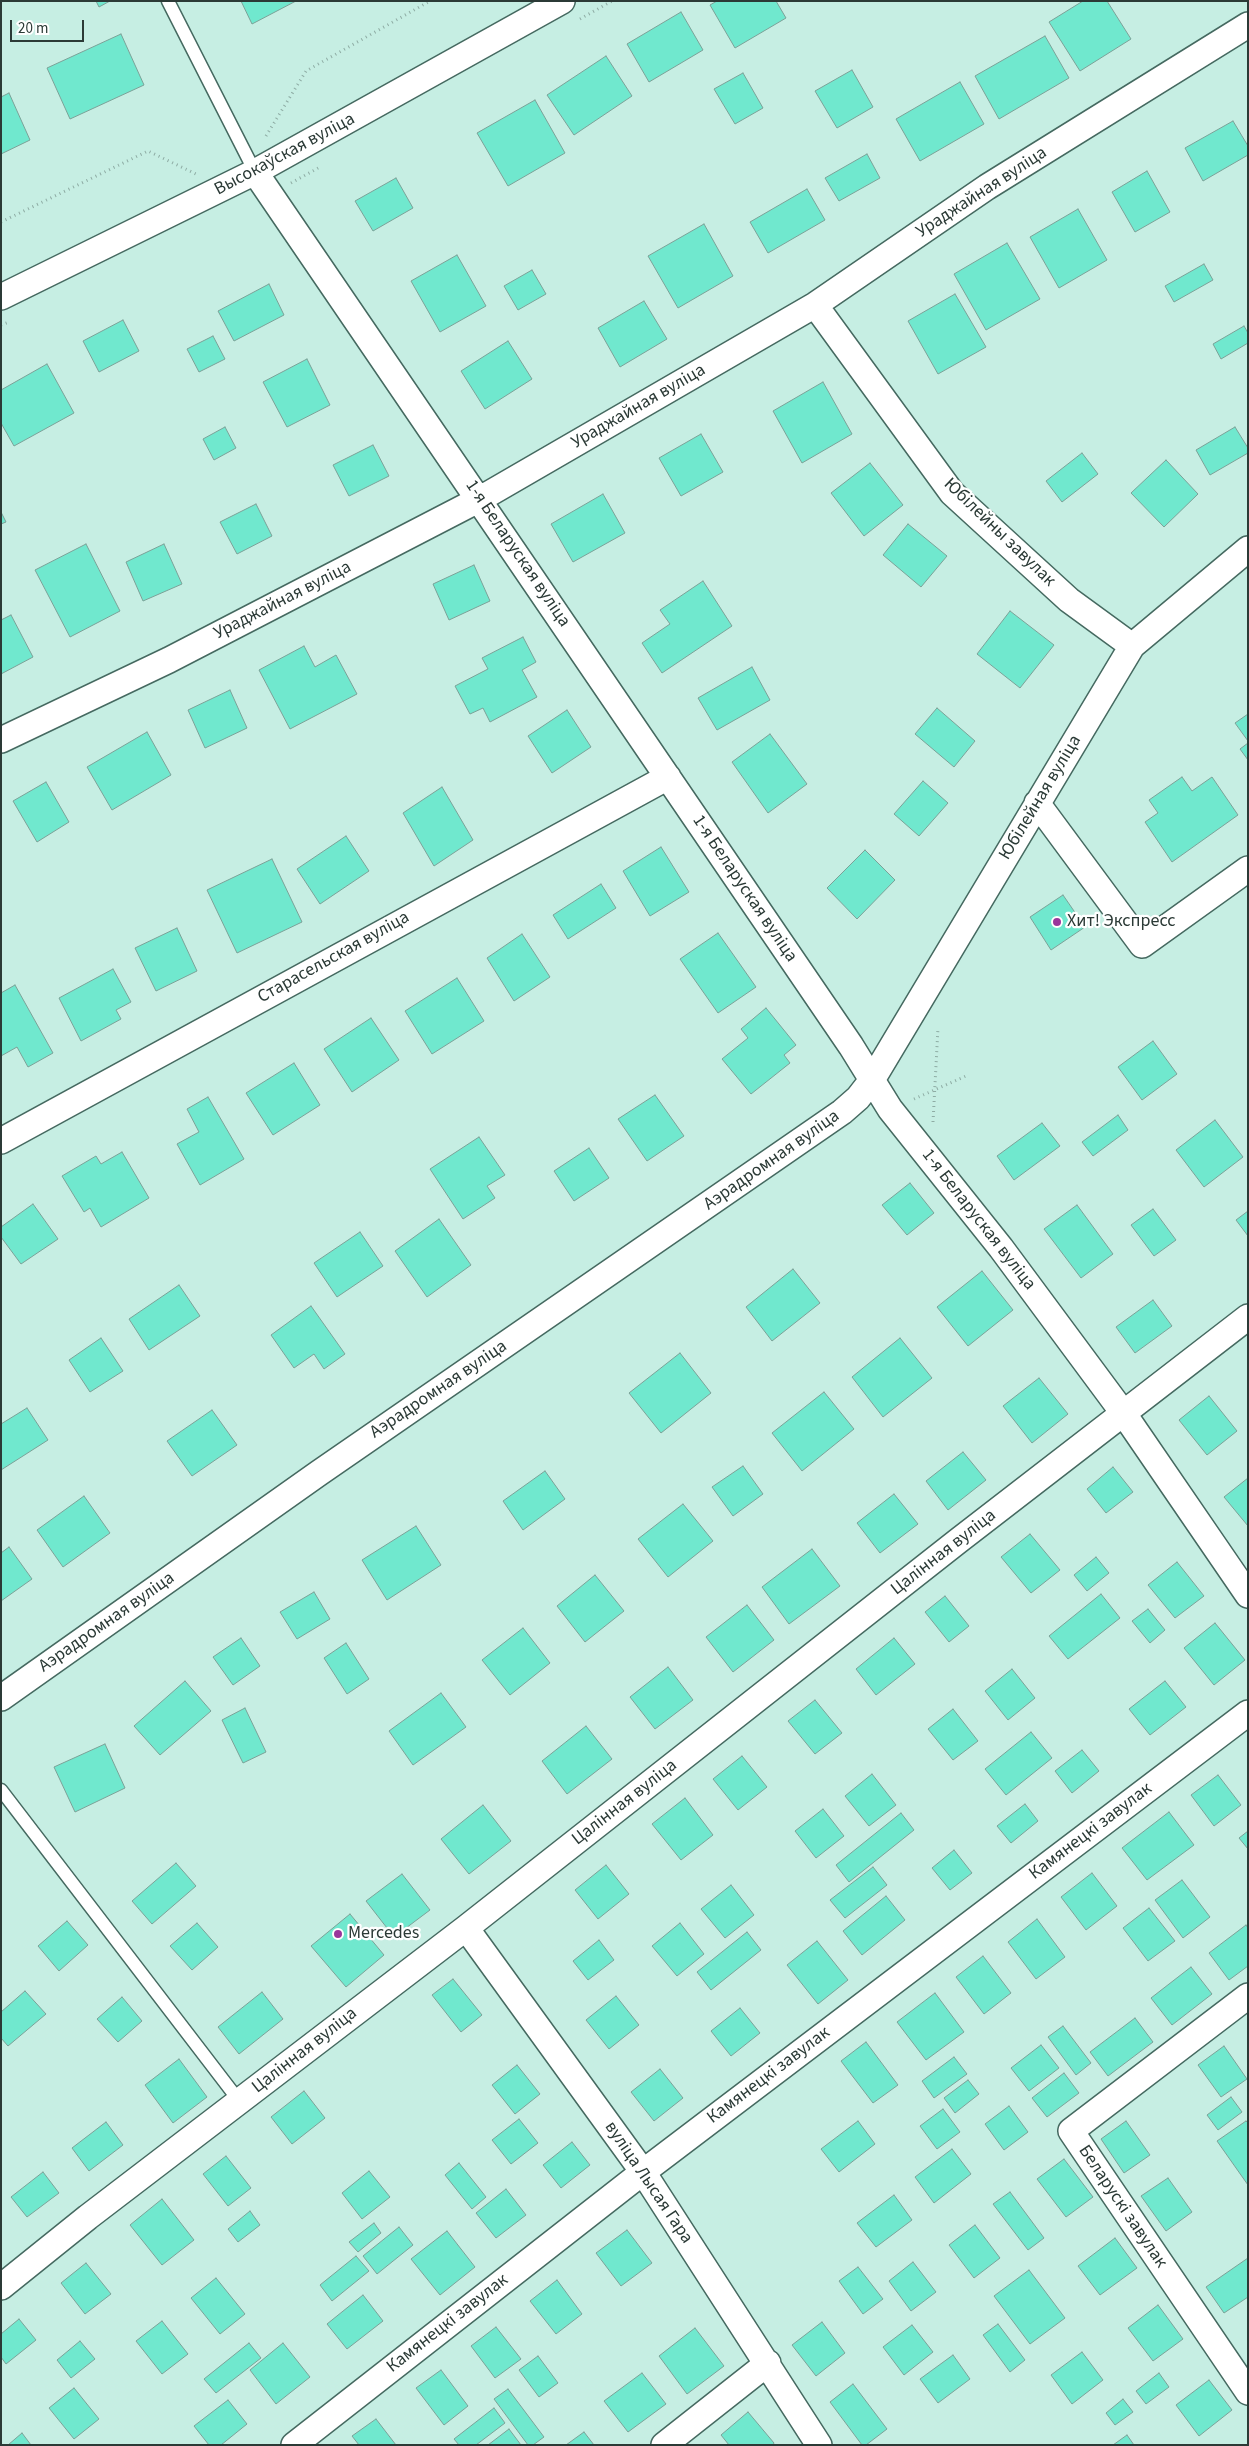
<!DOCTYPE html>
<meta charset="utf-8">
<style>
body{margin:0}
#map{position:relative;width:1249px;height:2446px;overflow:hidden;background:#c6eee3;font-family:"Source Sans 3",sans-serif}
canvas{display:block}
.frame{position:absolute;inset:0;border:2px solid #2b3a36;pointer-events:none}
.scale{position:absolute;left:10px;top:20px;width:74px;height:22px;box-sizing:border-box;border:2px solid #2b3a36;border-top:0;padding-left:6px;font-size:15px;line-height:18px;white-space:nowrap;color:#2b3a36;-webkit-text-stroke:4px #fff;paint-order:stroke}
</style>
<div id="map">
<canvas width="1249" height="2446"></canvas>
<div class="frame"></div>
<div class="scale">20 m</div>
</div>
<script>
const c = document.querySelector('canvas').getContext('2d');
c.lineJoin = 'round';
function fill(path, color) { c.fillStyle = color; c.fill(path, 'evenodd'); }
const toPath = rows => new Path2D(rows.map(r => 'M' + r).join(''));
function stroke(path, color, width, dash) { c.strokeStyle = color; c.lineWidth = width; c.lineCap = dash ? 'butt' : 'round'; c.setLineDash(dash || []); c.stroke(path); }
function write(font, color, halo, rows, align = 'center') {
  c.font = font + ' "Source Sans 3",sans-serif'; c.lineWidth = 4.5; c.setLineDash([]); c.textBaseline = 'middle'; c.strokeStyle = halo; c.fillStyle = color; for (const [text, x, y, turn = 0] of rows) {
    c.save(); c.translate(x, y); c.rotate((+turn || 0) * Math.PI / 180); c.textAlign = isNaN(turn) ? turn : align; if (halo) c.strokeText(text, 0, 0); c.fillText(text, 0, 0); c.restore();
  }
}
const building = toPath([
 [96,1,110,1,99,7,96,1],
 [241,1,296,1,252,24,241,1],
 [717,1,776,1,786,18,735,48,710,5,717,1],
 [1083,1,1107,1,1131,39,1080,71,1049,22,1083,1],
 [681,12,703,50,649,82,627,44,681,12],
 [121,34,144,85,70,119,47,68,121,34],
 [1045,36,1069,78,999,119,975,76,1045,36],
 [606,56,632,96,574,135,547,95,606,56],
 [852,70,873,107,837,128,815,91,852,70],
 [743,73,763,108,735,124,714,89,743,73],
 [960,82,984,124,920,161,896,119,960,82],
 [9,93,30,140,1,154,1,97,9,93],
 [535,100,565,153,508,186,477,133,535,100],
 [1233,121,1248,146,1248,155,1203,181,1185,148,1233,121],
 [867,154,880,178,839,201,825,178,867,154],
 [1147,171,1170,212,1135,232,1112,192,1147,171],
 [396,178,413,208,373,231,355,201,396,178],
 [807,189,825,220,768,253,750,222,807,189],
 [1078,209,1107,260,1059,288,1030,237,1078,209],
 [704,224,733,276,678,308,648,256,704,224],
 [1007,243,1040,299,986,330,954,274,1007,243],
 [457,255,486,306,440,332,411,281,457,255],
 [1204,264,1213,280,1174,302,1165,286,1204,264],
 [532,270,546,294,518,310,504,286,532,270],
 [269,284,284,315,234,341,218,311,269,284],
 [955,294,986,347,938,374,908,321,955,294],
 [644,301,667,339,620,367,598,328,644,301],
 [123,320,139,351,99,372,83,341,123,320],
 [1244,326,1248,333,1248,343,1221,359,1213,344,1244,326],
 [213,336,225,359,199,372,187,349,213,336],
 [508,341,532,379,485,409,461,371,508,341],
 [307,359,330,405,287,427,263,382,307,359],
 [47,364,74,413,14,446,1,423,1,390,47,364],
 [823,382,852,434,802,463,773,411,823,382],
 [225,427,236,448,214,460,203,439,225,427],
 [1235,427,1248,448,1248,453,1210,475,1196,450,1235,427],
 [701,434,723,472,681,496,659,458,701,434],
 [373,445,389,476,349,496,333,465,373,445],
 [1082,453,1098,474,1062,502,1046,481,1082,453],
 [1166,460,1198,494,1164,527,1131,493,1166,460],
 [870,463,903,505,864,536,831,493,870,463],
 [603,494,625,533,573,562,551,524,603,494],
 [256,504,272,536,237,554,220,522,256,504],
 [1,512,6,522,1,524,1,512],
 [908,524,947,556,921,587,883,555,908,524],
 [86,544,120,611,70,637,35,570,86,544],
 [164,544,182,584,143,601,126,562,164,544],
 [474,565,490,601,449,620,433,584,474,565],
 [703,581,732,626,662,673,642,643,670,624,660,610,703,581],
 [1010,611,1054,645,1020,688,977,654,1010,611],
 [11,615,33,657,1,674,1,620,11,615],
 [523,637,536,662,522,670,537,697,490,722,483,708,470,714,455,686,488,669,482,658,523,637],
 [304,646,315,667,336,655,357,694,290,729,259,670,304,646],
 [752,667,770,700,717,730,698,698,752,667],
 [230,690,247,728,205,748,188,710,230,690],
 [937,708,975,741,954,767,915,734,937,708],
 [567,710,591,747,552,773,528,736,567,710],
 [1248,714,1248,741,1235,723,1248,714],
 [147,732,171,775,112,810,87,767,147,732],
 [770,734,807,784,768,813,732,762,770,734],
 [1248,743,1248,760,1240,749,1248,743],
 [1182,777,1192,791,1212,777,1238,815,1172,862,1145,822,1158,813,1149,800,1182,777],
 [923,781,948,803,919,836,894,814,923,781],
 [46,782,69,822,37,842,13,801,46,782],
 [442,787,473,840,434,866,403,813,442,787],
 [346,836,369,871,320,904,297,869,346,836],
 [661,847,689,892,650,916,623,871,661,847],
 [865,850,895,880,857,919,827,888,865,850],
 [272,859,302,922,237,953,207,890,272,859],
 [601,884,616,908,568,939,553,915,601,884],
 [1063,895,1085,927,1051,950,1030,917,1063,895],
 [177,928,197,971,156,991,135,948,177,928],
 [718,933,756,987,718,1013,680,959,718,933],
 [522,934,550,977,514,1001,487,958,522,934],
 [113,969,131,1002,116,1010,121,1019,81,1041,59,998,113,969],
 [457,978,484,1021,432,1054,405,1011,457,978],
 [15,985,53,1053,28,1067,17,1047,1,1056,1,993,15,985],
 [766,1008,796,1045,784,1055,790,1063,751,1094,722,1059,748,1038,741,1029,766,1008],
 [371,1018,399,1060,352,1092,324,1049,371,1018],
 [1153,1041,1177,1074,1142,1100,1118,1067,1153,1041],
 [294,1063,320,1105,273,1135,246,1093,294,1063],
 [655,1095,684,1136,647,1161,618,1119,655,1095],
 [208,1097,244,1159,200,1185,177,1144,199,1132,187,1109,208,1097],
 [1118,1115,1128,1130,1093,1156,1082,1142,1118,1115],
 [1215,1120,1243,1157,1204,1187,1176,1150,1215,1120],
 [1042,1123,1060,1146,1014,1180,997,1156,1042,1123],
 [479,1137,505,1175,487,1186,495,1198,463,1219,430,1169,479,1137],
 [589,1148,609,1178,574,1201,554,1171,589,1148],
 [122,1152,149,1198,101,1227,90,1208,84,1212,62,1176,96,1156,101,1164,122,1152],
 [910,1183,934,1213,907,1235,882,1205,910,1183],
 [33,1204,58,1239,21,1264,1,1237,1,1227,33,1204],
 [1077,1205,1113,1254,1081,1278,1044,1229,1077,1205],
 [1153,1209,1176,1240,1154,1256,1131,1225,1153,1209],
 [1248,1211,1248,1236,1236,1220,1248,1211],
 [439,1219,471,1265,427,1297,395,1251,439,1219],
 [360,1232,383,1266,337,1297,314,1263,360,1232],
 [793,1269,820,1303,772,1341,746,1307,793,1269],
 [982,1271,1013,1310,968,1346,937,1307,982,1271],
 [179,1285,200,1316,149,1350,129,1319,179,1285],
 [1153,1300,1172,1326,1135,1353,1116,1327,1153,1300],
 [311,1306,345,1354,324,1369,314,1354,294,1368,271,1335,311,1306],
 [101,1338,123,1371,90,1392,69,1360,101,1338],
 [900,1338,932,1378,883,1417,852,1377,900,1338],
 [680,1353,711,1393,661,1433,629,1393,680,1353],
 [1039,1378,1068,1414,1032,1443,1003,1406,1039,1378],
 [824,1392,854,1429,802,1471,772,1433,824,1392],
 [1209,1396,1237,1431,1207,1455,1179,1420,1209,1396],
 [27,1408,48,1440,1,1470,1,1424,27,1408],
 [212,1410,237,1445,192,1476,167,1441,212,1410],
 [963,1452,986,1480,948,1510,926,1481,963,1452],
 [743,1466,763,1494,733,1516,712,1487,743,1466],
 [1113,1467,1133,1492,1106,1513,1087,1489,1113,1467],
 [545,1471,565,1499,523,1530,503,1501,545,1471],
 [1248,1478,1248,1526,1224,1497,1248,1478],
 [894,1494,918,1524,880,1553,857,1523,894,1494],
 [84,1496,110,1533,63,1567,37,1530,84,1496],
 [683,1504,713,1541,668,1577,638,1539,683,1504],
 [416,1526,441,1565,387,1600,362,1560,416,1526],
 [1030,1534,1060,1570,1031,1593,1001,1557,1030,1534],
 [9,1547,32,1579,1,1601,1,1553,9,1547],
 [812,1549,840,1586,789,1624,762,1587,812,1549],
 [1096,1557,1109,1573,1087,1591,1074,1575,1096,1557],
 [1177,1562,1204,1596,1175,1618,1148,1585,1177,1562],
 [595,1575,624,1611,585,1642,557,1606,595,1575],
 [314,1592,330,1619,297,1639,280,1612,314,1592],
 [1101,1594,1120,1618,1068,1659,1049,1636,1101,1594],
 [945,1596,969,1626,949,1642,925,1612,945,1596],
 [747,1605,774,1640,733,1672,706,1637,747,1605],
 [1148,1609,1165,1630,1150,1643,1132,1621,1148,1609],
 [1215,1623,1245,1660,1214,1685,1184,1648,1215,1623],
 [523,1628,550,1663,510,1695,482,1660,523,1628],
 [241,1638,260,1666,233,1685,213,1657,241,1638],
 [894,1638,915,1664,876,1695,856,1669,894,1638],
 [346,1643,369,1679,347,1694,324,1658,346,1643],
 [668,1667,693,1700,655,1729,630,1697,668,1667],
 [1012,1669,1035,1698,1008,1720,985,1691,1012,1669],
 [185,1681,211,1711,160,1755,134,1726,185,1681],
 [1165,1681,1186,1707,1150,1735,1129,1709,1165,1681],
 [441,1693,466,1727,413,1765,389,1731,441,1693],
 [815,1700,842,1733,815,1754,788,1721,815,1700],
 [245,1708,266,1752,243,1763,222,1720,245,1708],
 [953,1709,978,1741,953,1760,928,1729,953,1709],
 [586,1726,612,1759,567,1794,542,1761,586,1726],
 [1031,1732,1052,1758,1006,1795,985,1769,1031,1732],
 [105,1744,125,1788,75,1812,54,1767,105,1744],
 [1082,1750,1099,1771,1072,1793,1055,1771,1082,1750],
 [742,1756,767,1787,738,1810,713,1779,742,1756],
 [872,1774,896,1805,869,1826,845,1796,872,1774],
 [1218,1775,1241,1805,1214,1826,1191,1795,1218,1775],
 [685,1798,713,1835,681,1860,652,1824,685,1798],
 [1025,1804,1038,1821,1011,1843,997,1826,1025,1804],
 [483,1805,511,1841,469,1874,441,1839,483,1805],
 [823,1809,844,1836,816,1858,795,1831,823,1809],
 [1169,1812,1194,1845,1147,1880,1122,1848,1169,1812],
 [901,1813,914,1830,849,1882,836,1865,901,1813],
 [1248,1831,1248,1849,1239,1838,1248,1831],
 [954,1850,972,1873,950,1890,932,1868,954,1850],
 [176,1863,196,1886,152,1924,132,1901,176,1863],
 [606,1865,629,1894,598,1919,575,1890,606,1865],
 [873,1867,887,1885,845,1918,830,1900,873,1867],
 [1092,1873,1117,1906,1086,1930,1061,1897,1092,1873],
 [402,1874,430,1910,394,1937,366,1901,402,1874],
 [1182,1880,1210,1917,1183,1938,1155,1900,1182,1880],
 [731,1885,754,1915,725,1938,701,1909,731,1885],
 [886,1896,905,1920,862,1955,843,1931,886,1896],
 [1149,1908,1175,1941,1148,1961,1123,1928,1149,1908],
 [350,1914,384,1955,346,1987,311,1946,350,1914],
 [1037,1919,1065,1957,1036,1979,1008,1942,1037,1919],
 [67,1921,88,1945,59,1971,38,1946,67,1921],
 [197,1923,218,1947,192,1970,170,1946,197,1923],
 [680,1923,704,1954,677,1976,652,1946,680,1923],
 [1246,1925,1248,1928,1248,1966,1229,1980,1209,1953,1246,1925],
 [747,1932,761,1950,711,1990,697,1972,747,1932],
 [599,1940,614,1960,588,1980,573,1961,599,1940],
 [817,1941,848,1980,818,2004,787,1965,817,1941],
 [983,1956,1011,1993,984,2014,956,1977,983,1956],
 [1191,1967,1212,1994,1172,2025,1151,1998,1191,1967],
 [453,1979,482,2015,461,2032,432,1995,453,1979],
 [25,1991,46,2014,8,2046,1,2038,1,2012,25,1991],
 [262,1992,283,2019,239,2054,218,2027,262,1992],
 [935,1993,964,2032,926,2060,897,2022,935,1993],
 [616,1996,639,2025,609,2049,586,2020,616,1996],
 [122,1997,142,2021,118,2042,97,2019,122,1997],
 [740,2008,760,2033,731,2056,711,2031,740,2008],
 [1135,2018,1153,2042,1108,2076,1090,2052,1135,2018],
 [1063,2026,1091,2063,1076,2075,1048,2037,1063,2026],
 [866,2042,898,2085,873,2103,841,2061,866,2042],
 [1041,2045,1059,2068,1029,2091,1011,2068,1041,2045],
 [1224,2046,1247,2079,1221,2097,1198,2065,1224,2046],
 [954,2057,967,2074,934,2098,922,2081,954,2057],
 [179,2059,207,2097,173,2123,145,2085,179,2059],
 [517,2065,540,2094,515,2114,492,2085,517,2065],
 [660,2069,683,2098,654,2121,631,2092,660,2069],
 [1064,2073,1079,2093,1047,2117,1032,2098,1064,2073],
 [968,2080,979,2094,955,2113,944,2098,968,2080],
 [304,2091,325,2118,292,2144,271,2117,304,2091],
 [1231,2097,1242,2112,1218,2130,1207,2115,1231,2097],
 [1009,2106,1028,2132,1004,2150,985,2124,1009,2106],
 [943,2109,960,2132,937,2149,920,2126,943,2109],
 [519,2119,538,2143,511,2164,492,2140,519,2119],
 [858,2121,875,2144,839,2172,821,2149,858,2121],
 [1126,2121,1150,2155,1124,2173,1101,2139,1126,2121],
 [1246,2121,1248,2123,1248,2185,1217,2141,1246,2121],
 [106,2122,123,2145,89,2171,72,2148,106,2122],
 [572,2142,590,2165,561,2188,543,2165,572,2142],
 [952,2149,971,2174,934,2203,915,2177,952,2149],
 [226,2156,251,2188,228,2206,203,2174,226,2156],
 [1064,2159,1093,2197,1066,2217,1037,2179,1064,2159],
 [459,2163,486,2197,472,2209,445,2175,459,2163],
 [369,2171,390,2197,362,2219,342,2193,369,2171],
 [43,2172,59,2193,27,2217,11,2197,43,2172],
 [1168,2178,1192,2212,1166,2231,1141,2196,1168,2178],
 [506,2189,526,2215,496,2238,476,2213,506,2189],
 [1010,2192,1044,2238,1028,2250,993,2204,1010,2192],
 [894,2195,912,2220,876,2247,857,2223,894,2195],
 [162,2199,194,2240,162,2265,130,2225,162,2199],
 [250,2211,260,2225,238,2242,228,2229,250,2211],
 [374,2223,381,2233,358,2252,349,2242,374,2223],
 [975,2225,1000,2258,974,2278,949,2245,975,2225],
 [399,2227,413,2245,377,2274,363,2256,399,2227],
 [627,2230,652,2263,621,2286,596,2253,627,2230],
 [447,2231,475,2267,440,2295,411,2259,447,2231],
 [1115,2238,1137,2268,1100,2295,1078,2266,1115,2238],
 [356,2256,369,2271,332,2301,320,2285,356,2256],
 [1248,2258,1248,2297,1224,2313,1206,2287,1248,2258],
 [913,2262,936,2292,911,2311,889,2281,913,2262],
 [86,2263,111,2294,85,2314,61,2283,86,2263],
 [858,2267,883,2299,863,2314,839,2281,858,2267],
 [1029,2270,1065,2318,1030,2344,994,2296,1029,2270],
 [216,2278,245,2314,220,2334,191,2298,216,2278],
 [557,2280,582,2314,556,2334,530,2301,557,2280],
 [363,2295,383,2321,347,2349,327,2324,363,2295],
 [1158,2305,1183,2339,1153,2361,1128,2328,1158,2305],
 [19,2319,36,2340,6,2364,1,2357,1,2334,19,2319],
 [162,2321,188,2354,162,2374,136,2341,162,2321],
 [822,2322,845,2353,816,2376,792,2345,822,2322],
 [998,2324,1025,2360,1010,2372,983,2335,998,2324],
 [912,2325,933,2352,904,2375,883,2347,912,2325],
 [496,2327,521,2359,495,2378,471,2346,496,2327],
 [695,2328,724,2366,687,2394,659,2356,695,2328],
 [80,2341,95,2359,71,2378,57,2360,80,2341],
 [249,2343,261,2358,216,2393,204,2379,249,2343],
 [283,2343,310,2377,276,2404,250,2370,283,2343],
 [1082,2352,1103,2380,1072,2404,1051,2375,1082,2352],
 [953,2355,970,2379,938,2403,920,2379,953,2355],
 [538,2356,558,2383,539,2397,519,2370,538,2356],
 [441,2370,468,2406,444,2425,416,2388,441,2370],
 [642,2373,666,2404,628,2432,604,2401,642,2373],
 [1159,2373,1169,2387,1146,2404,1136,2391,1159,2373],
 [1209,2380,1232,2410,1199,2436,1176,2405,1209,2380],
 [853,2384,887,2429,866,2445,862,2445,830,2402,853,2384],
 [74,2388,99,2419,74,2439,49,2408,74,2388],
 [508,2389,544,2437,533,2445,528,2445,494,2399,508,2389],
 [1123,2399,1133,2412,1115,2425,1106,2413,1123,2399],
 [228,2400,247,2424,221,2445,209,2445,194,2426,228,2400],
 [494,2408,505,2423,476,2445,459,2445,454,2439,494,2408],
 [748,2412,774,2443,773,2445,729,2445,721,2435,748,2412],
 [376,2419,396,2445,359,2445,352,2436,376,2419],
 [509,2429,521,2445,488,2445,509,2429],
 [584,2432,594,2445,566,2445,584,2432],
 [22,2433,31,2445,8,2445,22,2433],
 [1127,2435,1134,2445,1113,2445,1127,2435]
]);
fill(building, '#70e8ce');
stroke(building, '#7ba197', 1);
const lane = toPath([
 [168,1,255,172],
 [1,1790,240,2102]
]);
const street = toPath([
 [255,172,851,1046,890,1109,1001,1248,1124,1414,1248,1595],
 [1,297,255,172,562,1],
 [815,305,952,493,1069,600,1132,646],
 [1,740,169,660,480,499,815,305,987,187,1248,25],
 [1037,803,1142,945,1248,869],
 [1,1141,668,777],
 [1,1698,319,1473,842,1112,858,1098,872,1080,1132,646,1248,549],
 [466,1928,643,2172,819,2445],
 [1248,1996,1071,2131,1248,2392],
 [1,2287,88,2217,466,1928,958,1541,1248,1317],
 [294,2445,643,2172,1248,1713],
 [664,2445,768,2363]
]);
stroke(lane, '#456960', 15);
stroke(street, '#456960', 28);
stroke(toPath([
 [580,19,612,1],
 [266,136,306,71,430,1],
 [291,183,320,167],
 [1,222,148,151,196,174],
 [1,325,9,322],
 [914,1099,966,1076],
 [933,1122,938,1028]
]), '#8eaca4', 3, [1, 4]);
stroke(lane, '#fff', 12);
stroke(street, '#fff', 25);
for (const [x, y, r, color] of [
 [1057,922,5,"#9a369b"],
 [338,1934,5,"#9a369b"]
]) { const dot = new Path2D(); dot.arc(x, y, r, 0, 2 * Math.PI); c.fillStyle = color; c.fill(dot); stroke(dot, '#fff', 2); }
write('18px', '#2b3a36', '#fff', [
 ["Высокаўская вуліца",285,155,-28],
 ["Ураджайная вуліца",982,193,-33],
 ["Ураджайная вуліца",639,407,-30],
 ["Юбілейны завулак",999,533,44],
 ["1-я Беларуская вуліца",517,554,56],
 ["Ураджайная вуліца",283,601,-27],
 ["Юбілейная вуліца",1041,798,-59],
 ["1-я Беларуская вуліца",744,889,56],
 ["Старасельская вуліца",334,958,-29],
 ["Аэрадромная вуліца",772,1161,-35],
 ["1-я Беларуская вуліца",978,1220,52],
 ["Аэрадромная вуліца",439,1390,-34],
 ["Цалінная вуліца",944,1553,-38],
 ["Аэрадромная вуліца",107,1623,-35],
 ["Цалінная вуліца",625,1803,-38],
 ["Камянецкі завулак",1091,1832,-37],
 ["Цалінная вуліца",305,2051,-38],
 ["Камянецкі завулак",769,2076,-37],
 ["вуліца Лысая Гара",648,2183,56],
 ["Беларускі завулак",1122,2207,56],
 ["Камянецкі завулак",448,2324,-38]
]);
write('18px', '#2b3a36', '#fff', [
 ["Хит! Экспресс",1067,922],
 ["Mercedes",348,1934]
], 'left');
</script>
